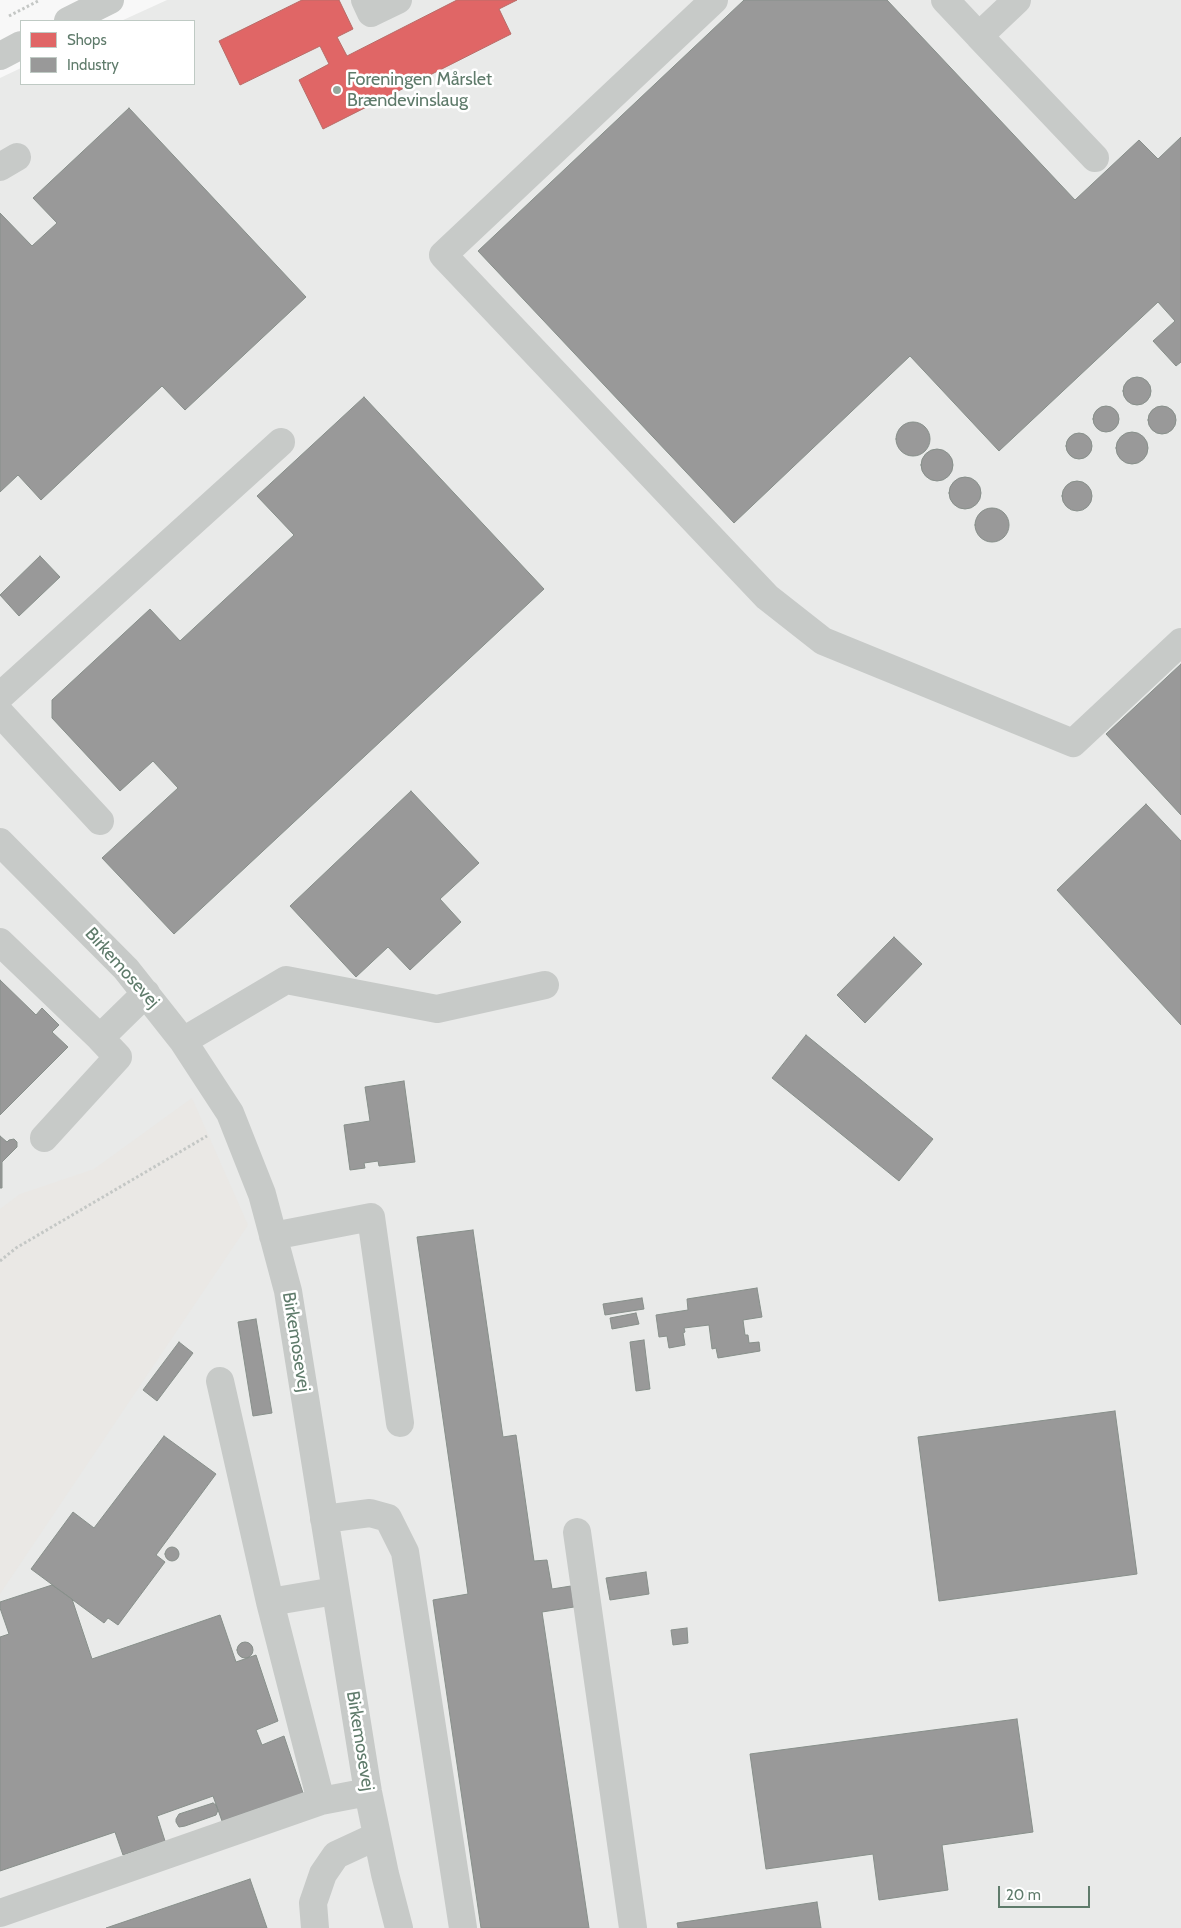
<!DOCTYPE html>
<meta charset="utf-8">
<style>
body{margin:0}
#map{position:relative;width:1181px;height:1928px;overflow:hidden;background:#f8f8f8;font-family:Cabin,sans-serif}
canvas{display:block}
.legend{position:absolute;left:20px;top:20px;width:175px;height:65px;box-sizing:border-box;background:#fff;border:1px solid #bfcac4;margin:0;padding:6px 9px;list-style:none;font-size:15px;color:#5f7b6b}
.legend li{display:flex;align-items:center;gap:10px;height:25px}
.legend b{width:25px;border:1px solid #bfcac4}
.scale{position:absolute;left:998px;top:1886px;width:92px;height:22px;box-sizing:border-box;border:2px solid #5f7b6b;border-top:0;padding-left:6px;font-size:15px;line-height:18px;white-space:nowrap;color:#5f7b6b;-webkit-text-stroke:4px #fff;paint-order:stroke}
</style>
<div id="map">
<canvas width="1181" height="1928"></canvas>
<ul class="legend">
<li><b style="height:14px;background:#e06666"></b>Shops</li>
<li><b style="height:14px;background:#999"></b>Industry</li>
</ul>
<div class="scale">20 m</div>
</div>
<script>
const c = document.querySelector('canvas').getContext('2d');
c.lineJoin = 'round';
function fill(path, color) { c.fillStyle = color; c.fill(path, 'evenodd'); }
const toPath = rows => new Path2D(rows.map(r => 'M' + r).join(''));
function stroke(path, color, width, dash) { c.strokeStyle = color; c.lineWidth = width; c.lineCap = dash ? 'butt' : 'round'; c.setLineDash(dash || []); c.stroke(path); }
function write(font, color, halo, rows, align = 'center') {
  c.font = font + ' Cabin,sans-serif'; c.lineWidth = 5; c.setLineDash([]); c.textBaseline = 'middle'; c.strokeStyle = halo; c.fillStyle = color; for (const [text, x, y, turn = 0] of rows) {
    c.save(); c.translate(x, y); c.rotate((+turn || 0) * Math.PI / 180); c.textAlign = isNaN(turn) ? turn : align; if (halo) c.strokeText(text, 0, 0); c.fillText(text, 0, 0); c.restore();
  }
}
fill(toPath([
 [167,0,1181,0,1181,1928,0,1928,0,78,21,68,21,84,194,84,194,21,121,21]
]), '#e9eae9');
fill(toPath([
 [192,1098,248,1225,0,1594,0,1209,20,1194,94,1169]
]), '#eae8e5');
const shops = toPath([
 [302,0,339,0,353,29,337,37,347,56,457,0,517,0,499,9,511,34,323,129,299,80,329,64,320,46,240,85,219,41,302,0]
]);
fill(shops, '#e06666');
stroke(shops, '#b96c68', 1);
const industry = toPath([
 [744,0,887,0,1075,200,1139,140,1158,159,1181,137,1181,362,1176,366,1153,341,1175,321,1158,302,999,451,910,356,734,523,478,251,744,0],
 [129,108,306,297,185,410,162,386,41,500,18,475,0,492,0,213,32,246,57,223,33,198,129,108],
 '1123 391a14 14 0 1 1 28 0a14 14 0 1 1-28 0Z',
 [364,397,544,589,174,934,102,858,178,788,153,761,120,791,52,718,52,700,150,609,180,641,294,535,257,496,364,397],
 '1093 419a13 13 0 1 1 26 0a13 13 0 1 1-26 0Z',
 '1148 420a14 14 0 1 1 28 0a14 14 0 1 1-28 0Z',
 '896 439a17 17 0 1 1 34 0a17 17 0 1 1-34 0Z',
 '1116 448a16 16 0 1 1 32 0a16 16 0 1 1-32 0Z',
 '1066 446a13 13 0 1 1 26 0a13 13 0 1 1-26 0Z',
 '921 465a16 16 0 1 1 32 0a16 16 0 1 1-32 0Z',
 '949 493a16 16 0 1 1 32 0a16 16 0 1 1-32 0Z',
 '1062 496a15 15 0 1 1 30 0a15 15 0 1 1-30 0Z',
 '975 525a17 17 0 1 1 34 0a17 17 0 1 1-34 0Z',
 [40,556,60,577,19,616,0,595,40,556],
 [1181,664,1181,815,1106,734,1181,664],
 [411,791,479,863,440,899,461,922,410,970,388,947,356,977,290,906,411,791],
 [1146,804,1181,841,1181,1025,1057,890,1146,804],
 [894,937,922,964,865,1023,837,995,894,937],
 [0,980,36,1015,42,1008,59,1025,52,1032,68,1047,0,1115,0,980],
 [806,1035,933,1139,899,1181,772,1078,806,1035],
 [404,1081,415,1162,379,1166,378,1161,364,1163,365,1168,350,1170,344,1125,370,1121,365,1087,404,1081],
 [0,1136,7,1142,9,1140,14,1139,17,1142,17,1147,2,1162,2,1188,0,1188,0,1136],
 [473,1230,503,1437,516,1435,534,1561,547,1560,552,1589,571,1586,574,1607,542,1612,589,1928,481,1928,433,1600,468,1594,417,1237,473,1230],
 [757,1288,762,1317,743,1320,745,1335,748,1335,749,1343,759,1342,760,1351,718,1358,716,1348,712,1349,709,1325,684,1328,685,1332,683,1333,685,1345,669,1348,667,1336,659,1337,656,1315,688,1310,687,1299,757,1288],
 [642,1298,644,1309,605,1315,603,1304,642,1298],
 [636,1313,639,1324,612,1329,610,1318,636,1313],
 [256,1319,272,1413,253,1416,238,1322,256,1319],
 [644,1340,650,1389,636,1391,630,1342,644,1340],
 [179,1342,193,1353,157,1401,143,1390,179,1342],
 [1115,1411,1137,1574,939,1601,918,1437,1115,1411],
 [164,1436,216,1474,156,1555,165,1562,118,1625,108,1618,104,1623,31,1569,73,1512,94,1528,164,1436],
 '165 1554a7 7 0 1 1 14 0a7 7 0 1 1-14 0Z',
 [646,1572,649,1594,610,1600,606,1578,646,1572],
 [52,1585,72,1599,92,1659,220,1615,236,1662,256,1655,278,1721,256,1730,262,1745,284,1736,303,1793,222,1821,213,1796,157,1816,165,1841,123,1855,115,1832,0,1871,0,1637,9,1634,0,1608,0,1602,52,1585],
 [687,1628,688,1643,673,1645,671,1630,687,1628],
 '237 1650a8 8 0 1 1 16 0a8 8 0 1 1-16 0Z',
 [1017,1719,1033,1832,942,1845,948,1890,879,1900,873,1854,766,1869,750,1754,1017,1719],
 [213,1803,216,1805,218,1810,216,1815,185,1826,179,1827,176,1822,176,1819,179,1814,213,1803],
 [250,1879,267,1928,106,1928,250,1879],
 [817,1902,821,1928,678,1928,677,1923,817,1902]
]);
fill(industry, '#999');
stroke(industry, '#88908b', 1);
stroke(toPath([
 [9,16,40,0],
 [0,1261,16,1248,207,1136]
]), '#c4c7c5', 3, [2.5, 2.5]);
stroke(toPath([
 [365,0,371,13,398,0],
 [714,0,443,255,767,597,823,641,1073,743,1181,642],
 [945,0,979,36,1017,0],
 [68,21,110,0],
 [979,36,1095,158],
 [0,56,21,45],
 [0,167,17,157],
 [0,696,281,442],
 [0,713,100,821],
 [0,842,126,969,183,1041,230,1113,262,1194,288,1291,368,1792,385,1874,399,1928],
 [0,942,100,1038,146,993],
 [183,1041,286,980,437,1009,545,985],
 [44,1138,118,1057,100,1038],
 [273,1236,371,1217,400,1423],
 [220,1381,270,1602,335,1591],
 [324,1519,370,1513,388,1518,405,1552,463,1928],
 [577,1532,633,1928],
 [270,1602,321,1801,368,1792],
 [0,1913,321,1801],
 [315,1928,313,1903,323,1874,336,1855,377,1836]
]), '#c7cac8', 28);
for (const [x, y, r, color] of [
 [337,90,5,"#95a79c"]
]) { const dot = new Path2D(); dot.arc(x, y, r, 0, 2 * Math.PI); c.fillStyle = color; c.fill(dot); stroke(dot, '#fff', 2); }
write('18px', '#5f7b6b', '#fff', [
 ["Foreningen Mårslet",347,80],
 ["Brændevinslaug",347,101]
], 'left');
write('18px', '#5f7b6b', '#fff', [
 ["Birkemosevej",122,968,48],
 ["Birkemosevej",296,1342,81],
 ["Birkemosevej",360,1741,81]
]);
</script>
